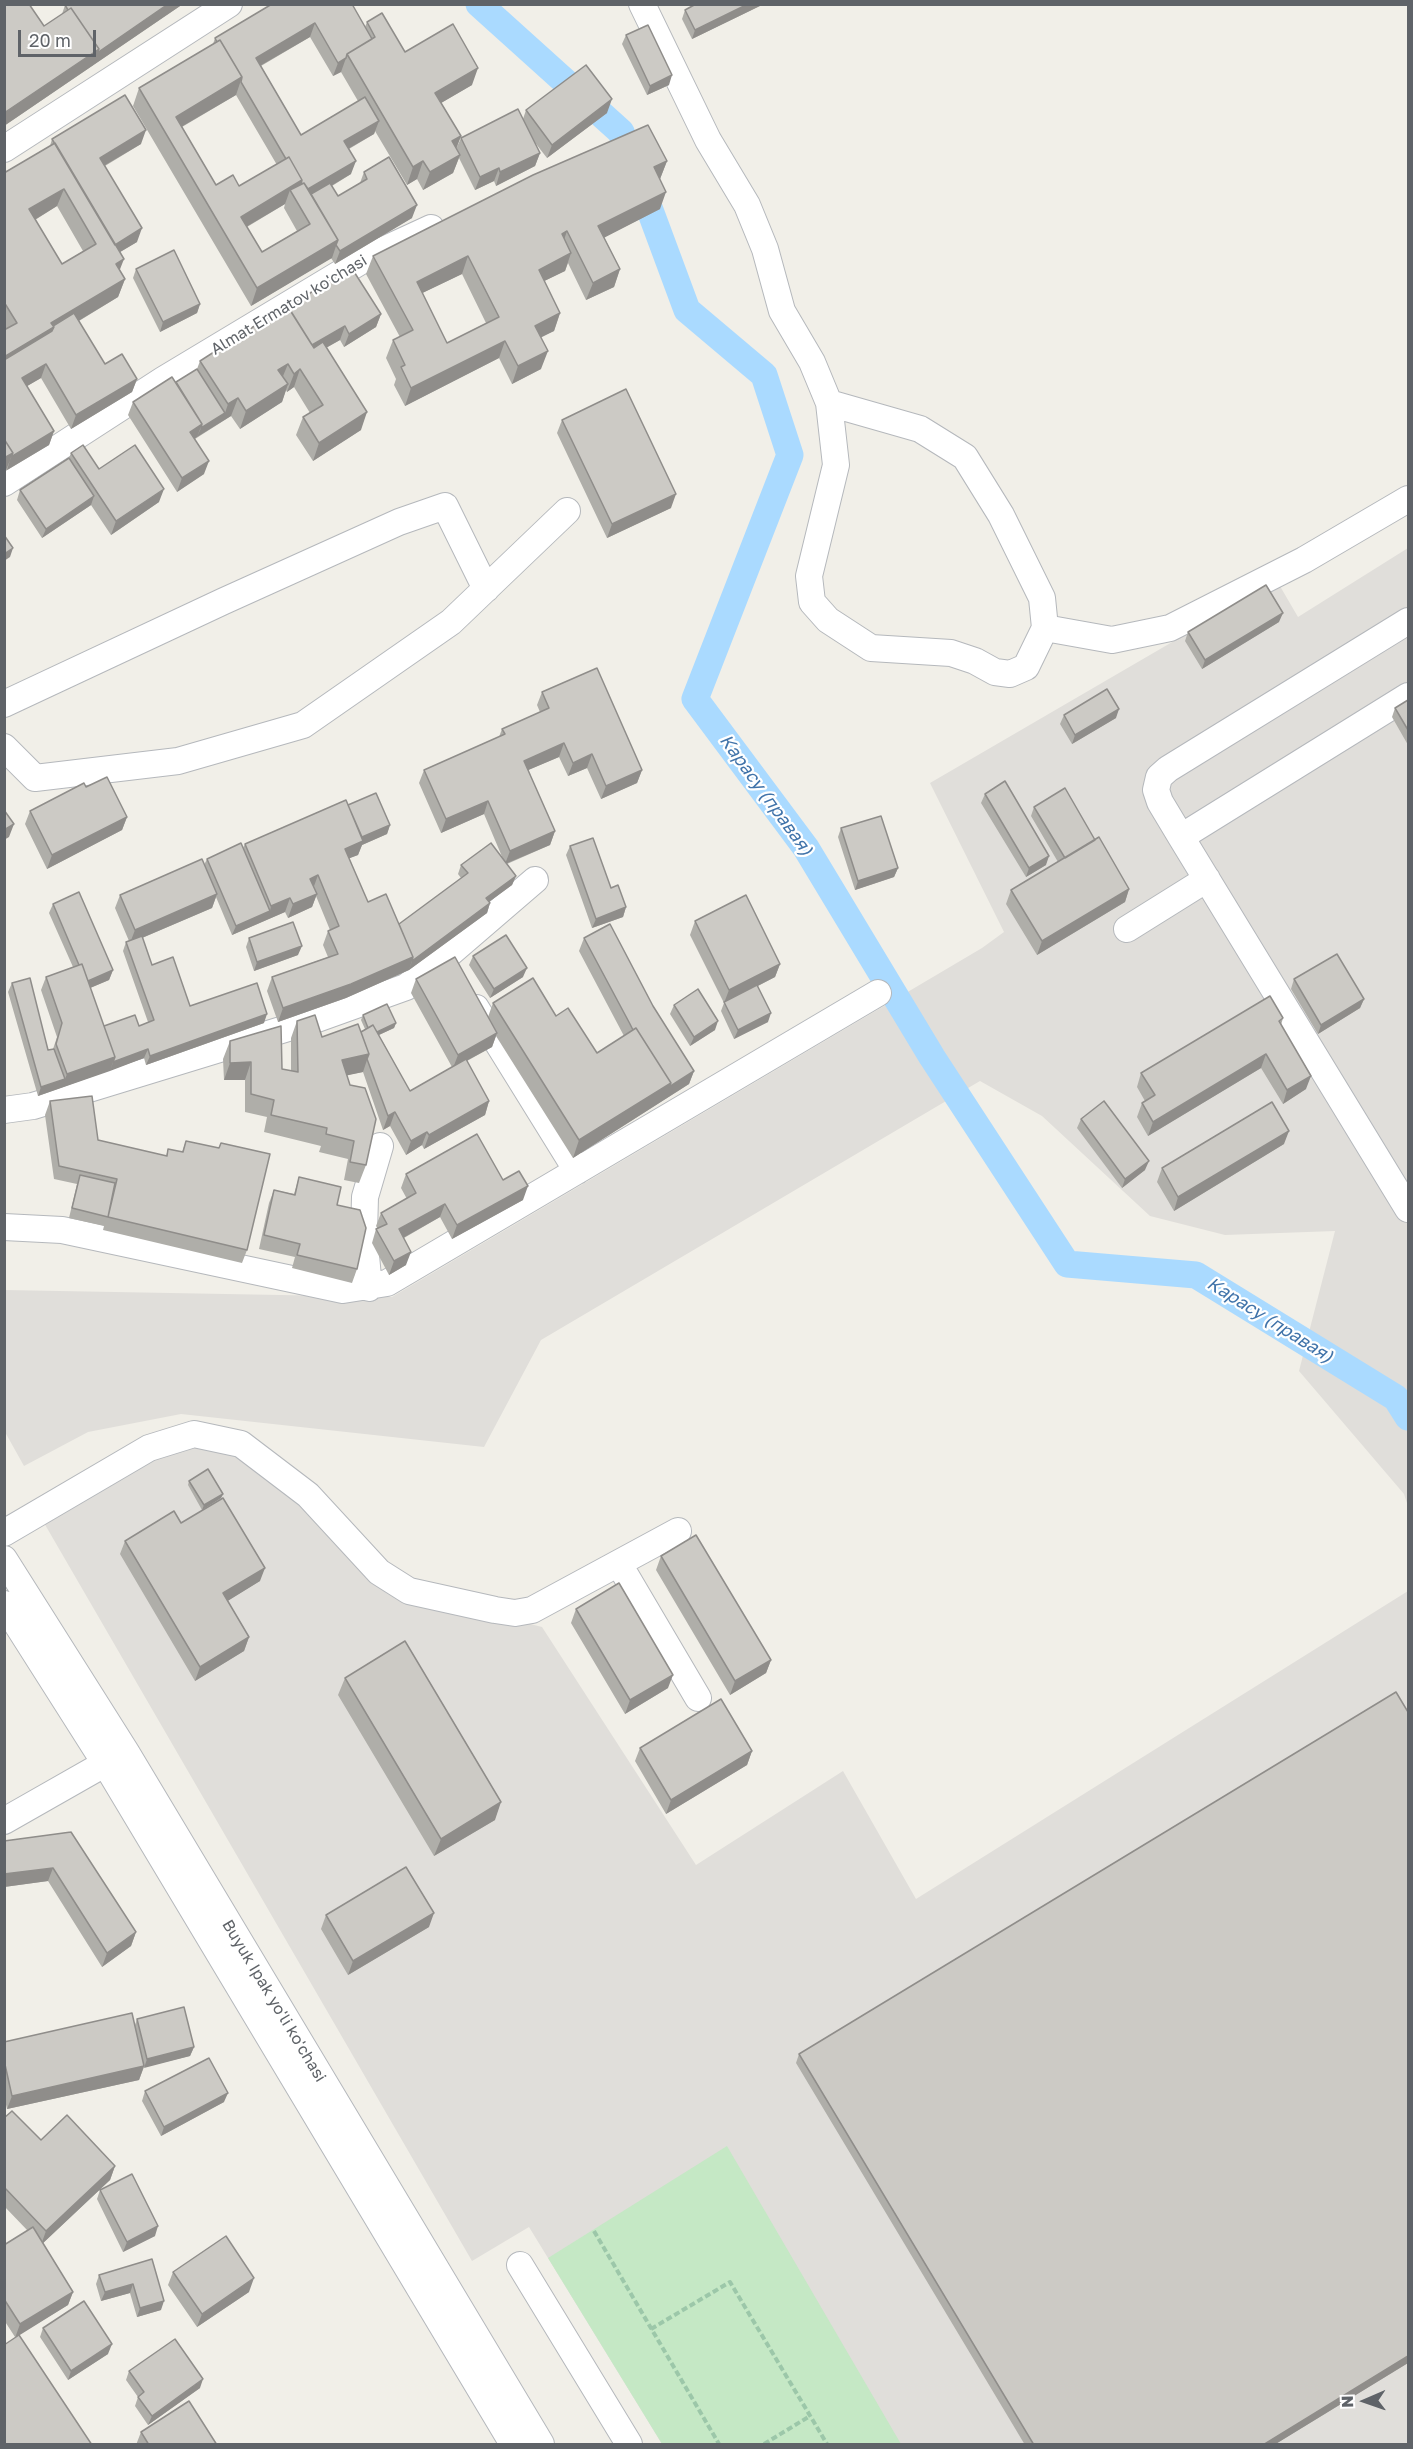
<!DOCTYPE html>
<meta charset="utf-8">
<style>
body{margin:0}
#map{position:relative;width:1413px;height:2449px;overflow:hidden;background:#f1efe8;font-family:"Golos Text",sans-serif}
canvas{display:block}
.frame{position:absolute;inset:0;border:6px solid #5f6368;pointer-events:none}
.north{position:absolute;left:1335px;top:2371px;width:60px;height:60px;-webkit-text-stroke:4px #fff;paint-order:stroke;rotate:268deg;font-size:16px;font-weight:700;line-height:24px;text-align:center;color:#5f6368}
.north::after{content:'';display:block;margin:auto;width:21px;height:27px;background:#5f6368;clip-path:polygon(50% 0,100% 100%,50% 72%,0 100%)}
.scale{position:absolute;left:18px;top:30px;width:78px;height:27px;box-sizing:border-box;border:3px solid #5f6368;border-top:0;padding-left:8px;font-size:18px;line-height:21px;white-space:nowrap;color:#5f6368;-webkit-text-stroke:4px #fff;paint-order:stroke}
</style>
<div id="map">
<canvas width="1413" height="2449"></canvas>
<div class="frame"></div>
<div class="north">N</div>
<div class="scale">20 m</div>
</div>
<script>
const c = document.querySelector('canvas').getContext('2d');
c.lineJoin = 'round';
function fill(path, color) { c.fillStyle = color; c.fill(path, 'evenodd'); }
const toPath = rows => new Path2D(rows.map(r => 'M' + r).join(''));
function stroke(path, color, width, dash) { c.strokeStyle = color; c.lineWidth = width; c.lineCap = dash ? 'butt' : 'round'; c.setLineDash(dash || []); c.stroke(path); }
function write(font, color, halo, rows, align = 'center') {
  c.font = font + ' "Golos Text",sans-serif'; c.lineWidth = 4.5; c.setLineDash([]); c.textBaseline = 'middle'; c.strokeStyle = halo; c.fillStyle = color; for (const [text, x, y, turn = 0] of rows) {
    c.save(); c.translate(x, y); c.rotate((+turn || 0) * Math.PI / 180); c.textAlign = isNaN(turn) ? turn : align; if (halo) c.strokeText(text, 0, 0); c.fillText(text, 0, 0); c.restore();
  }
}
fill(toPath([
 [1408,548,1408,1506,1404,1494,1299,1371,1335,1231,1225,1235,1150,1216,1042,1116,980,1081,541,1340,484,1447,181,1414,88,1432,24,1466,5,1432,4,1290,392,1297,982,948,1004,932,930,783,1277,581,1298,617],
 [182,1442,245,1450,381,1586,542,1627,696,1865,843,1771,916,1899,1408,1591,1408,2444,662,2444,529,2227,472,2261,40,1516]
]), '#e0deda');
fill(toPath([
 [727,2146,901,2444,662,2444,548,2258]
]), '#c5e8c5');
stroke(toPath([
 [479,4,621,132,687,310,764,375,790,455,695,699,806,848,932,1057,1067,1264,1196,1275,1396,1398,1408,1417]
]), '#aadaff', 27);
const minor = toPath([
 [642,4,708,140,747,205,765,249,782,311,812,362,829,403,836,465,809,576,812,602,828,620,871,648,951,653,975,661,995,672,1010,674,1026,667,1045,628,1112,640,1170,628,1304,560,1408,499],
 [4,149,229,4],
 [829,403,920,429,965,457,1001,515,1042,598,1045,628],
 [4,483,163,380,366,258,431,228],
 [1408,621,1168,769,1159,777,1156,790,1160,802,1181,837,1408,1209],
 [4,704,224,601,399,522,445,506,486,589],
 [4,747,35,778,178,761,303,725,451,622,567,511],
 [1181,837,1408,696],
 [1127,929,1207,879],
 [476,1008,577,1171],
 [4,1110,33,1106,314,1020,406,987,442,960,535,880],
 [4,1227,62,1230,343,1290,387,1283,878,993],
 [369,1288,364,1234,365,1197,380,1146],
 [4,1533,149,1448,194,1434,241,1444,308,1495,379,1572,409,1591,495,1610,515,1613,532,1610,678,1531],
 [4,1559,126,1752,541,2444],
 [619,1564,698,1698],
 [4,1604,105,1763,513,2444],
 [4,1821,120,1755],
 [520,2265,629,2444]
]);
stroke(minor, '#b5b8bc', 28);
stroke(toPath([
 [594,2231,719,2444],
 [651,2329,730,2282,827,2444],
 [764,2444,810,2416]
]), '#9cc7a9', 4, [6, 3]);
stroke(minor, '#fff', 26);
fill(toPath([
 [66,4,183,4,4,126,44,26,62,14,65,5],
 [272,4,353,4,352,5,365,27,367,22,405,52,472,85,441,103,461,136,456,149,461,138,523,119,526,110,607,113,547,158,533,140,540,153,535,166,496,186,494,181,475,190,459,158,453,173,423,190,417,179,407,185,375,131,374,134,349,149,351,174,332,186,338,196,360,183,364,172,412,218,335,264,331,258,251,306,133,106,139,88,213,44,215,38],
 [310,37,333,76,341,72,358,101,301,135,261,66],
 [236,95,277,165,239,186,216,185,182,127],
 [285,204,284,208,297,231,262,252,247,227],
 [696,4,764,4,692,39,682,19,685,10],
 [626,35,669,85,647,95,622,44],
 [52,139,141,144,105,166,137,242,120,252,119,270,125,279,118,297,79,321,105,364,137,379,132,392,71,429,41,378,27,386,54,431,49,445,4,472,4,173,50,146],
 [57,206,83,251,62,264,35,220],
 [667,161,660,179,660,209,604,237,620,269,614,287,586,300,568,263,565,271,544,281,560,313,554,331,540,337,541,369,512,384,499,358,405,406,394,385,396,379,386,358,393,340,400,337,366,274,373,256],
 [462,274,486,323,447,343,422,293],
 [136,269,200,304,197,313,160,332,133,278],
 [288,307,381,314,376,327,344,347,340,340,326,348,361,430,313,461,296,435,303,417,310,413,294,387,287,392,286,390,282,402,240,429,231,416,195,439,204,474,177,492,128,415,133,402,176,382,197,369,200,361],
 [562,420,671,508,607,538,557,433],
 [71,453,99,469,159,502,111,535,91,505,42,538,17,500,20,490,69,458],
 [1279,622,1202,669,1185,641,1188,632],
 [542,692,642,770,637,783,601,799,587,768,568,776,559,757,528,770,555,831,550,845,507,864,516,876,512,885,489,902,490,903,487,913,409,970,346,998,278,1022,267,991,272,977,328,957,323,945,328,931,330,930,316,896,312,907,288,918,285,912,232,935,216,897,212,908,142,938,152,965,190,1006,264,1023,146,1065,144,1058,38,1096,8,992,12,983,48,1050,53,1049,57,1037,41,990,46,977,73,967,49,913,53,904,113,970,109,980,90,988,104,1026,139,1026,148,1022,123,951,126,942,129,941,115,908,120,895,204,865,207,859,243,848,245,844,348,805,390,825,387,834,362,845,358,855,349,858,368,902,399,924,461,878,458,874,461,865,503,859,484,814,441,833,419,783,424,770,499,737,502,729,540,712,537,705],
 [1408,700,1408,745,1392,717,1395,708],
 [1064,715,1116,718,1072,744,1060,724],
 [86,787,127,817,122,830,47,869,25,824,30,811],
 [985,794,1046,865,1026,877,981,803],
 [1034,807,1095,840,1129,889,1125,902,1037,955,1006,904,1011,890,1058,862,1031,816],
 [841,828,898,868,894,877,855,890,838,837],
 [570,846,611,888,626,907,623,917,592,928,566,855],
 [695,921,780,964,775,977,758,986,768,1022,734,1039,721,1011,724,1003,690,935],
 [249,938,298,955,254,971,246,947],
 [584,938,653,1006,694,1071,689,1084,573,1158,496,1036,492,1047,467,1061,489,1101,485,1115,424,1149,422,1145,406,1155,390,1126,383,1130,363,1072,347,1075,366,1165,359,1183,344,1180,348,1159,319,1152,321,1146,264,1132,267,1117,245,1112,245,1080,224,1080,223,1059,230,1041,282,1069,291,1071,291,1038,297,1021,322,1037,361,1032,365,1029,361,1020,363,1015,396,1023,394,1028,379,1035,410,1091,452,1067,411,993,416,979,488,1017,493,1003,556,1016,597,1053,624,1036,579,951],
 [473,956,523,977,490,998,469,965],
 [1294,979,1364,999,1360,1008,1318,1034,1291,989],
 [674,1005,715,1030,690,1046,670,1014],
 [1283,1018,1281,1025,1306,1089,1283,1104,1261,1068,1148,1136,1137,1117,1142,1103,1145,1101,1137,1087,1141,1073],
 [50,1101,98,1140,166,1156,168,1149,182,1152,186,1141,247,1250,242,1263,103,1230,104,1226,69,1218,77,1184,54,1179,45,1115],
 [1081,1119,1145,1170,1122,1188,1077,1128],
 [1284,1144,1174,1211,1157,1182,1162,1168],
 [406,1174,503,1180,523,1200,452,1239,440,1217,404,1238,406,1265,389,1275,372,1243,376,1229,378,1229,376,1226,381,1213,407,1199,401,1188],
 [299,1177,337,1205,357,1269,352,1283,292,1268,295,1257,259,1249,269,1203,274,1190,294,1194],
 [189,1481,223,1494,221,1498,202,1510,188,1485],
 [181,1523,260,1581,227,1601,249,1637,244,1651,195,1681,120,1554,125,1541],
 [661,1556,771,1660,766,1673,730,1695,656,1570],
 [576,1609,668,1688,625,1714,571,1623],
 [345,1678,495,1820,434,1856,338,1695],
 [640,1748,752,1751,747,1765,666,1814,635,1761],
 [71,1832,136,1932,131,1946,102,1967,48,1881,4,1887,4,1841],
 [326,1915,429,1927,348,1975,321,1929],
 [137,2019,194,2047,190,2056,144,2067,139,2080,7,2109,4,2096,4,2042,135,2025],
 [799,2054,1408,2363,1274,2445,1025,2445,796,2063],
 [145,2091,224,2102,161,2136,142,2101],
 [4,2118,41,2140,115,2166,110,2180,43,2243,73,2292,68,2305,15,2337,4,2320,4,2245,28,2231,4,2206],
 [100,2190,155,2236,123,2252,97,2199],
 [152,2259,161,2310,137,2317,130,2293,101,2301,96,2284,99,2275],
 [173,2272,249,2292,197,2327,168,2285],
 [43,2328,108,2354,68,2380,40,2337],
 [129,2371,200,2388,148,2425,135,2406,138,2397,126,2380],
 [141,2432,217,2445,136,2445]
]), '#afaea9');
fill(toPath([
 [168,4,183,4,4,126,4,113,99,49],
 [748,4,764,4,692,39,695,30],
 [315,23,310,37,251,71,256,58],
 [346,58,341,72,333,76,338,63],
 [478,68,472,85,429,110,435,93],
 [672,75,669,85,647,95,650,86],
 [242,77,236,95,169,134,176,117],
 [612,99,607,113,547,158,552,145],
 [379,121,374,134,339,154,344,141],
 [146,130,141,144,95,171,100,158],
 [461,136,454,154,452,141],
 [540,153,535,166,496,186,500,172],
 [460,155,453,173,423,190,430,172],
 [356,161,351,174,309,199,305,191],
 [423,161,417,179,407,185,413,167],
 [667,161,660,179,648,185,654,167],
 [499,168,494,181,475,190,480,177],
 [302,180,296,198,290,190,285,204,234,234,241,217],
 [64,189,57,206,23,227,29,209],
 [666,192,660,209,592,244,598,226],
 [417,205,412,218,335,264,340,251],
 [142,228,137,242,110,258,115,245],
 [567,231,561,249,562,234],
 [338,240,332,258,251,306,257,288],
 [571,253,565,271,532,287,539,270],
 [468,256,462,274,410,299,417,282],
 [124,259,117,277,116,264],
 [620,269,614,287,586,300,593,283],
 [125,279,118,297,50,338,4,371,4,357,51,323],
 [200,304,197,313,160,332,163,322],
 [560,313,554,331,528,344,535,326],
 [381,314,376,327,344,347,349,334],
 [345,326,340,340,304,360,309,346],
 [505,341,499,358,405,406,411,388],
 [548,351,541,369,512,384,518,366],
 [46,364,41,378,17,392,22,378],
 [288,364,281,381,278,370],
 [300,369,294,387,287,392,294,374],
 [137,379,132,392,71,429,76,415],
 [288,384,282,402,240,429,246,411],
 [238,398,231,416,197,437,201,428,225,413,228,404],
 [367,412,361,430,313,461,319,443],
 [202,424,197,437,185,445,190,432],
 [54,431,49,445,7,470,11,457],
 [13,453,6,470,4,472,4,458],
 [209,461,204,474,177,492,182,478],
 [164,489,159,502,111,535,116,521],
 [676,494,671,508,607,538,612,524],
 [94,496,91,505,42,538,46,529],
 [13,548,10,557,4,561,4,554],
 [1283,613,1279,622,1202,669,1205,660],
 [1119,709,1116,718,1072,744,1075,735],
 [564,743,559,757,519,774,524,761],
 [592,754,587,768,568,776,573,763],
 [642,770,637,783,601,799,606,786],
 [488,801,484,814,441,833,446,819],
 [127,817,122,830,47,869,52,855],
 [14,824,9,837,4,840,4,830],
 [390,825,387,834,362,845,358,855,340,862,345,849,360,838],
 [555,831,550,845,505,864,510,851],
 [1049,856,1046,865,1026,877,1029,868],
 [898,868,894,877,855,890,858,881],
 [318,875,313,889,310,879],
 [516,876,512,885,482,907,486,898],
 [1129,889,1125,902,1037,955,1042,941],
 [217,894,212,908,130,943,135,930],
 [317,894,312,907,288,918,293,904],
 [290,898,285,912,232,935,236,926,270,911,271,906],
 [490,903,487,913,409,970,412,961],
 [626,907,623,917,592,928,596,919],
 [302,946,298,955,254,971,257,962],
 [413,957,409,970,346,998,278,1022,283,1008],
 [780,964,775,977,724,1003,729,990],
 [527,968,523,977,490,998,494,989],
 [113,970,109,980,83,991,87,982],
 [1364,999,1360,1008,1318,1034,1321,1025],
 [771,1013,768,1022,734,1039,738,1030],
 [267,1014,264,1023,146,1065,150,1056],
 [718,1021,715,1030,690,1046,694,1037],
 [396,1023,394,1028,370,1039,371,1034],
 [497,1033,492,1047,453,1068,458,1055],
 [148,1049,144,1058,110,1071,113,1062],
 [369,1054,363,1072,335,1078,342,1060],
 [1266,1054,1261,1068,1148,1136,1153,1122],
 [115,1057,110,1071,38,1096,41,1087,65,1079,67,1074],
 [251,1062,245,1080,224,1080,230,1063],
 [694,1071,689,1084,573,1158,579,1140,671,1083],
 [1311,1076,1306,1089,1283,1104,1287,1090],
 [489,1101,485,1115,424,1149,429,1135],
 [395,1112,390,1126,383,1130,388,1116],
 [1289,1131,1284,1144,1174,1211,1178,1197],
 [427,1132,422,1145,406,1155,411,1141],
 [1149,1161,1145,1170,1122,1188,1125,1179],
 [528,1186,523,1200,452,1239,457,1225],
 [445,1204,440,1217,394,1243,399,1229],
 [411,1252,406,1265,389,1275,394,1261],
 [223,1494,221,1498,202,1510,204,1505],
 [265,1568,260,1581,218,1607,223,1593],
 [249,1637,244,1651,195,1681,200,1667],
 [771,1660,766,1673,730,1695,735,1681],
 [673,1675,668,1688,625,1714,630,1700],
 [752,1751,747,1765,666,1814,671,1800],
 [501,1802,495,1820,434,1856,441,1839],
 [53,1868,48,1881,4,1887,4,1874],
 [434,1913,429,1927,348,1975,353,1961],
 [136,1932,131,1946,102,1967,107,1953],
 [194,2047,190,2056,144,2068,147,2059],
 [144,2066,139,2080,7,2109,12,2096],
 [228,2093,224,2102,161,2136,164,2127],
 [115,2166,110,2180,41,2245,46,2231],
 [158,2226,155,2236,123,2252,127,2242],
 [254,2278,249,2292,197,2327,202,2314],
 [133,2284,130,2293,101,2301,105,2292],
 [73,2292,68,2305,15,2338,20,2324],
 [164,2301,161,2310,137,2317,140,2308],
 [112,2344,108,2354,68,2380,71,2371],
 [1408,2356,1408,2363,1274,2445,1263,2445],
 [203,2379,200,2388,148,2425,152,2416]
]), '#8f8d8a');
const building = toPath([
 [4,4,29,4,44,26,71,8,99,49,4,113,4,4],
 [66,4,168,4,97,53,99,49,71,8,68,10,65,5,66,4],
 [272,4,352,4,372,39,347,54,346,58,338,63,315,23,256,58,301,135,365,97,379,121,344,141,356,161,308,189,304,183,301,184,302,180,289,157,286,159,241,82,242,77,220,40,217,42,215,38,272,4],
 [696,4,748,4,695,30,685,10,696,4],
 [382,13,405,52,453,24,478,68,435,93,461,136,452,141,460,155,430,172,423,161,413,167,347,54,375,37,367,22,382,13],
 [648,25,672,75,650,86,626,35,648,25],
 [220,40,242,77,176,117,216,185,233,175,239,186,289,157,302,180,241,217,262,252,310,224,290,190,304,183,338,240,257,288,139,88,220,40],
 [586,65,612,99,552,145,526,110,586,65],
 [125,95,146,130,100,158,142,228,115,245,52,139,125,95],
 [518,109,540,153,500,172,499,168,480,177,461,138,518,109],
 [648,125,667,161,654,167,666,192,598,226,620,269,593,283,567,231,562,234,571,253,539,270,560,313,535,326,548,351,518,366,505,341,411,388,401,367,405,365,393,340,413,330,373,256,533,175,648,125],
 [468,256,499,317,447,343,417,282,468,256],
 [55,143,124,259,116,264,125,279,51,323,54,327,4,357,4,330,17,323,4,302,4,173,55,143],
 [64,189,96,244,62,264,29,209,64,189],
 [389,157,417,205,340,251,336,245,338,240,311,194,330,183,338,196,367,179,364,172,389,157],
 [174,250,200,304,163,322,136,269,174,250],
 [351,267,381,314,349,334,345,326,312,345,288,307,351,267],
 [287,305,314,348,323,342,367,412,319,443,303,417,323,405,300,369,294,374,288,364,278,370,288,384,246,411,238,398,228,404,200,361,287,305],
 [74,313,105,364,122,354,137,379,76,415,46,364,22,378,54,431,11,457,13,453,4,439,4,360,52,331,54,327,53,326,74,313],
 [197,369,225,413,201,428,202,424,176,382,197,369],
 [172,377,202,424,190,432,209,461,182,478,133,402,172,377],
 [626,389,676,494,612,524,562,420,626,389],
 [4,439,13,453,4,458,4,439],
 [83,445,99,469,135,445,164,489,116,521,71,453,83,445],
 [69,458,94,496,46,529,20,490,69,458],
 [4,535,13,548,4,554,4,535],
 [1266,585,1283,613,1205,660,1188,632,1266,585],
 [597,668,642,770,606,786,592,754,573,763,564,743,524,761,555,831,510,851,488,801,446,819,424,770,505,734,502,729,549,708,542,692,597,668],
 [1107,689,1119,709,1075,735,1064,715,1107,689],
 [1408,700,1408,730,1395,708,1408,700],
 [107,777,127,817,52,855,30,811,84,783,86,787,107,777],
 [1005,781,1049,856,1029,868,985,794,1005,781],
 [1065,788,1095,840,1065,858,1034,807,1065,788],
 [376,793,390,825,362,837,348,805,376,793],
 [346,800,363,841,345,849,368,902,386,894,413,957,351,984,283,1008,272,977,338,954,328,931,339,926,318,875,310,879,317,894,293,904,290,898,271,906,245,844,346,800],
 [4,810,14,824,4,830,4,810],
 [881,816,898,868,858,881,841,828,881,816],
 [1099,837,1129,889,1042,941,1011,890,1099,837],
 [593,838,611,888,618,885,626,907,596,919,570,846,593,838],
 [241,843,270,911,236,926,207,859,241,843],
 [491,843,516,876,486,898,490,903,412,961,413,957,399,924,468,873,461,865,491,843],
 [202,859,217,894,135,930,120,895,202,859],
 [79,892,113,970,88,981,82,964,79,965,53,904,79,892],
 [746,895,780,964,729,990,695,921,746,895],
 [293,922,302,946,257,962,249,938,293,922],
 [610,924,653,1006,694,1071,669,1087,671,1083,636,1028,633,1030,630,1024,584,938,610,924],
 [506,935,527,968,494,989,473,956,506,935],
 [142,936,152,965,173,957,190,1006,257,983,267,1014,150,1056,148,1049,113,1062,115,1057,104,1026,135,1015,139,1026,154,1020,126,942,142,936],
 [1337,954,1364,999,1321,1025,1294,979,1337,954],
 [455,957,497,1033,458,1055,416,979,455,957],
 [82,964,115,1057,67,1074,56,1044,62,1023,46,977,82,964],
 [30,978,48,1050,54,1049,65,1079,41,1087,12,983,30,978],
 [533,978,556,1016,568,1008,597,1053,636,1028,671,1083,579,1140,493,1003,533,978],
 [757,985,771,1013,738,1030,724,1002,757,985],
 [698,989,718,1021,694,1037,674,1005,698,989],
 [1270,996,1283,1018,1279,1021,1311,1076,1287,1090,1266,1054,1153,1122,1142,1103,1155,1095,1141,1073,1270,996],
 [387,1004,396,1023,377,1032,373,1025,368,1028,363,1015,387,1004],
 [315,1015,322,1037,358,1024,369,1054,342,1060,350,1085,365,1088,376,1119,366,1165,350,1162,354,1141,326,1134,327,1128,271,1115,274,1100,251,1094,251,1062,230,1063,230,1041,281,1026,282,1069,298,1072,297,1021,315,1015],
 [373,1025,410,1091,466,1059,489,1101,429,1135,427,1132,411,1141,395,1112,388,1116,367,1059,369,1054,361,1032,373,1025],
 [92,1096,98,1140,167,1156,168,1149,183,1152,186,1141,219,1148,221,1143,270,1154,247,1250,108,1217,117,1179,59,1166,50,1101,92,1096],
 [1104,1101,1149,1161,1125,1179,1081,1119,1104,1101],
 [1272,1102,1289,1131,1178,1197,1162,1168,1272,1102],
 [477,1134,503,1180,519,1171,528,1186,457,1225,445,1204,399,1229,411,1252,394,1261,376,1229,387,1224,381,1213,416,1193,406,1174,477,1134],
 [80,1175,115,1183,108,1217,72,1208,80,1175],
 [299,1177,341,1187,337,1205,360,1210,366,1228,357,1269,297,1255,300,1244,264,1235,274,1190,295,1195,299,1177],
 [208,1469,223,1494,204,1505,189,1481,208,1469],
 [223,1498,265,1568,223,1593,249,1637,200,1667,125,1541,174,1511,181,1523,223,1498],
 [696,1535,771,1660,735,1681,661,1556,696,1535],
 [619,1583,673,1675,630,1700,576,1609,619,1583],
 [405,1641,501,1802,441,1839,345,1678,405,1641],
 [1396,1692,1408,1712,1408,2356,1263,2445,1034,2445,799,2054,1396,1692],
 [721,1699,752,1751,671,1800,640,1748,721,1699],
 [71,1832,136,1932,107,1953,53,1868,4,1874,4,1841,71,1832],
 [406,1867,434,1913,353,1961,326,1915,406,1867],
 [184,2007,194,2047,147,2059,137,2019,184,2007],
 [132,2013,144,2066,12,2096,4,2060,4,2042,132,2013],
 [209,2058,228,2093,164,2127,145,2091,209,2058],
 [12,2111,41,2140,67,2115,115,2166,46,2231,4,2187,4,2118,12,2111],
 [132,2174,158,2226,127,2242,100,2190,132,2174],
 [33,2227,73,2292,20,2324,4,2299,4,2245,33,2227],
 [226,2236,254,2278,202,2314,173,2272,226,2236],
 [152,2259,164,2301,140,2308,133,2284,105,2292,99,2275,152,2259],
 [84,2301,112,2344,71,2371,43,2328,84,2301],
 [19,2335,92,2445,4,2445,4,2345,19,2335],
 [175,2339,203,2379,152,2416,138,2397,144,2392,129,2371,175,2339],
 [189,2401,217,2445,149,2445,141,2432,189,2401]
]);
fill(building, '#cccac5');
stroke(building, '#8f8d8a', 1.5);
write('16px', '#5f6368', '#fff', [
 ["Almat Ermatov ko'chasi",289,305,-31],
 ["Buyuk Ipak yo'li ko'chasi",274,2001,59]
]);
write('italic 18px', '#4174aa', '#fff', [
 ["Карасу (правая)",766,795,54],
 ["Карасу (правая)",1270,1320,32]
]);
</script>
